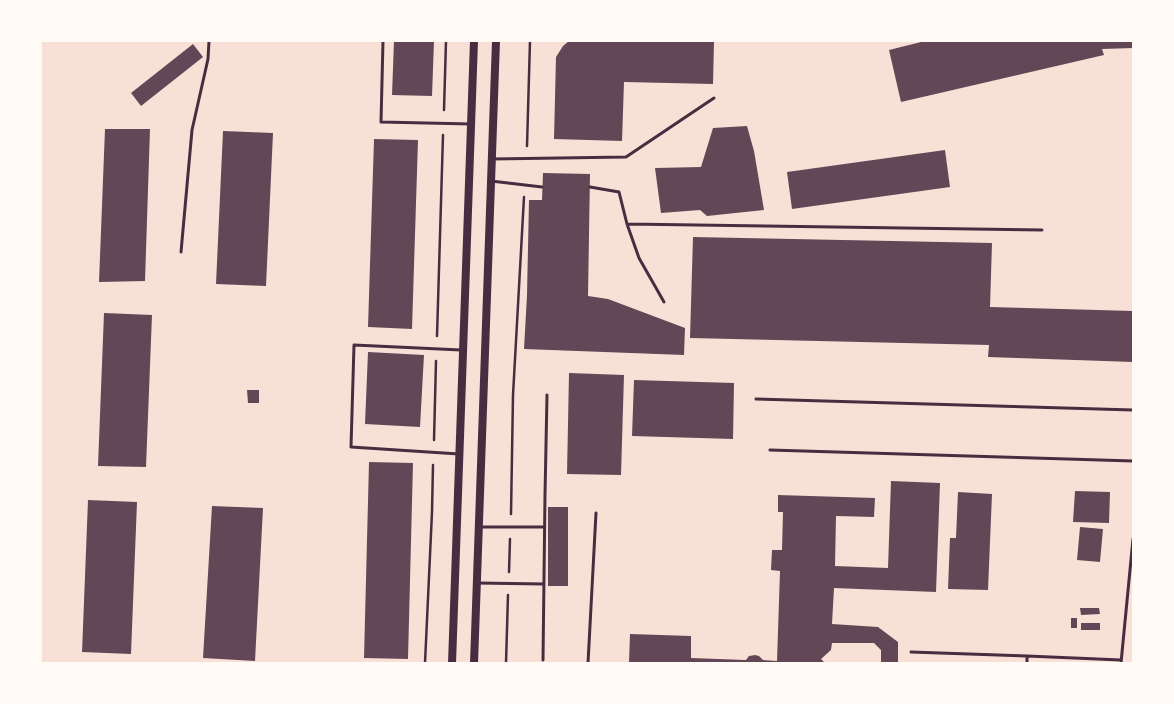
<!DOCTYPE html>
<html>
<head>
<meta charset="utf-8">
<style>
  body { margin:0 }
  #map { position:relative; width:1174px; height:704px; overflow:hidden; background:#f7e1d7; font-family:"DM Sans",sans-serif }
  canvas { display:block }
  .frame { position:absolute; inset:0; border:42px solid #fffaf5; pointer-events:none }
</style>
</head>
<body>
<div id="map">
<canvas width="1174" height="704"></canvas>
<div class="frame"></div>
</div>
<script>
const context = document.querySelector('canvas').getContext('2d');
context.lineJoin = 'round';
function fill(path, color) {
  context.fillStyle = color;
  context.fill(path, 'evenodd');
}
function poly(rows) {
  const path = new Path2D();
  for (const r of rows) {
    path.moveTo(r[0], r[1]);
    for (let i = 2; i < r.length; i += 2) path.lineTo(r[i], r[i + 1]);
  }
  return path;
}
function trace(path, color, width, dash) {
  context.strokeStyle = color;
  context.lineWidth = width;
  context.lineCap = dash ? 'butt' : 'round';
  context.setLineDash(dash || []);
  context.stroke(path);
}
fill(poly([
  [394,41,434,41,432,96,392,95],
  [569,41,714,42,713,84,624,82,622,141,554,139,556,57,563,46],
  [925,41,1133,41,1133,48,1102,49,1104,55,901,102,889,50],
  [193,44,203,57,141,106,131,93],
  [747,126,754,151,764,210,707,216,700,210,661,213,655,168,701,167,713,128],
  [105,129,150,129,145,281,99,282],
  [223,131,273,133,266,286,216,284],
  [374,139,418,140,412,329,368,327],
  [945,150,950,187,792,209,787,172],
  [543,173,590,174,588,296,608,299,685,328,684,355,524,349,527,295,529,200,542,200],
  [693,237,992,243,990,307,1133,311,1133,362,988,357,989,345,690,338],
  [104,313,152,315,146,467,98,466],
  [368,352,424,355,420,427,365,424],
  [569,373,624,375,621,475,567,474],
  [634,380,734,383,733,439,632,436],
  [247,390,259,390,259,403,248,403],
  [369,462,413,463,408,659,364,658],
  [891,481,940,483,936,592,834,588,832,624,878,627,898,642,898,663,881,663,881,650,874,643,832,643,831,650,821,659,825,663,629,663,630,634,691,636,691,658,746,660,749,656,755,655,759,656,763,660,777,661,780,571,771,570,772,550,782,550,783,512,778,512,778,495,875,498,874,517,836,516,835,566,888,568],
  [1075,491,1110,492,1109,523,1073,522],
  [958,492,992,494,988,590,948,589,950,538,956,538],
  [88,500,137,502,131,654,82,652],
  [212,506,263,508,255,661,203,658],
  [548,507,568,507,568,586,548,586],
  [1080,527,1103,529,1100,562,1077,560],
  [1080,608,1099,608,1100,614,1081,615],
  [1071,618,1077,618,1077,628,1071,628],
  [1081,623,1100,623,1100,630,1081,630]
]), '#644757');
trace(poly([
  [444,110,446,41],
  [527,146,530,41],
  [437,336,443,135],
  [434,440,436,361],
  [511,514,513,395,524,197],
  [509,572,510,539],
  [425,663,432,512,433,465],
  [506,663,508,595]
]), '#4a2c40', 2.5);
trace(poly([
  [383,41,381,122,471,124],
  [492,159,626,157,714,98],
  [491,181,542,187],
  [590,187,619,192,627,224,639,258,664,302],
  [627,224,1042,230],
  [181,252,192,130,208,59,209,41],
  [756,399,1133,410],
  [770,450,1133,461],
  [459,454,351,447,354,345,461,350],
  [479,527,544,527],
  [477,583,544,584],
  [911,652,1027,656],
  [543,660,545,495,547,395],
  [588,663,596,513],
  [1027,663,1027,656,1121,660],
  [1121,663,1133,539]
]), '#4a2c40', 3);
trace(poly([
  [452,663,474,41],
  [474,663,496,41]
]), '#4a2c40', 8);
</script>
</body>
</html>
